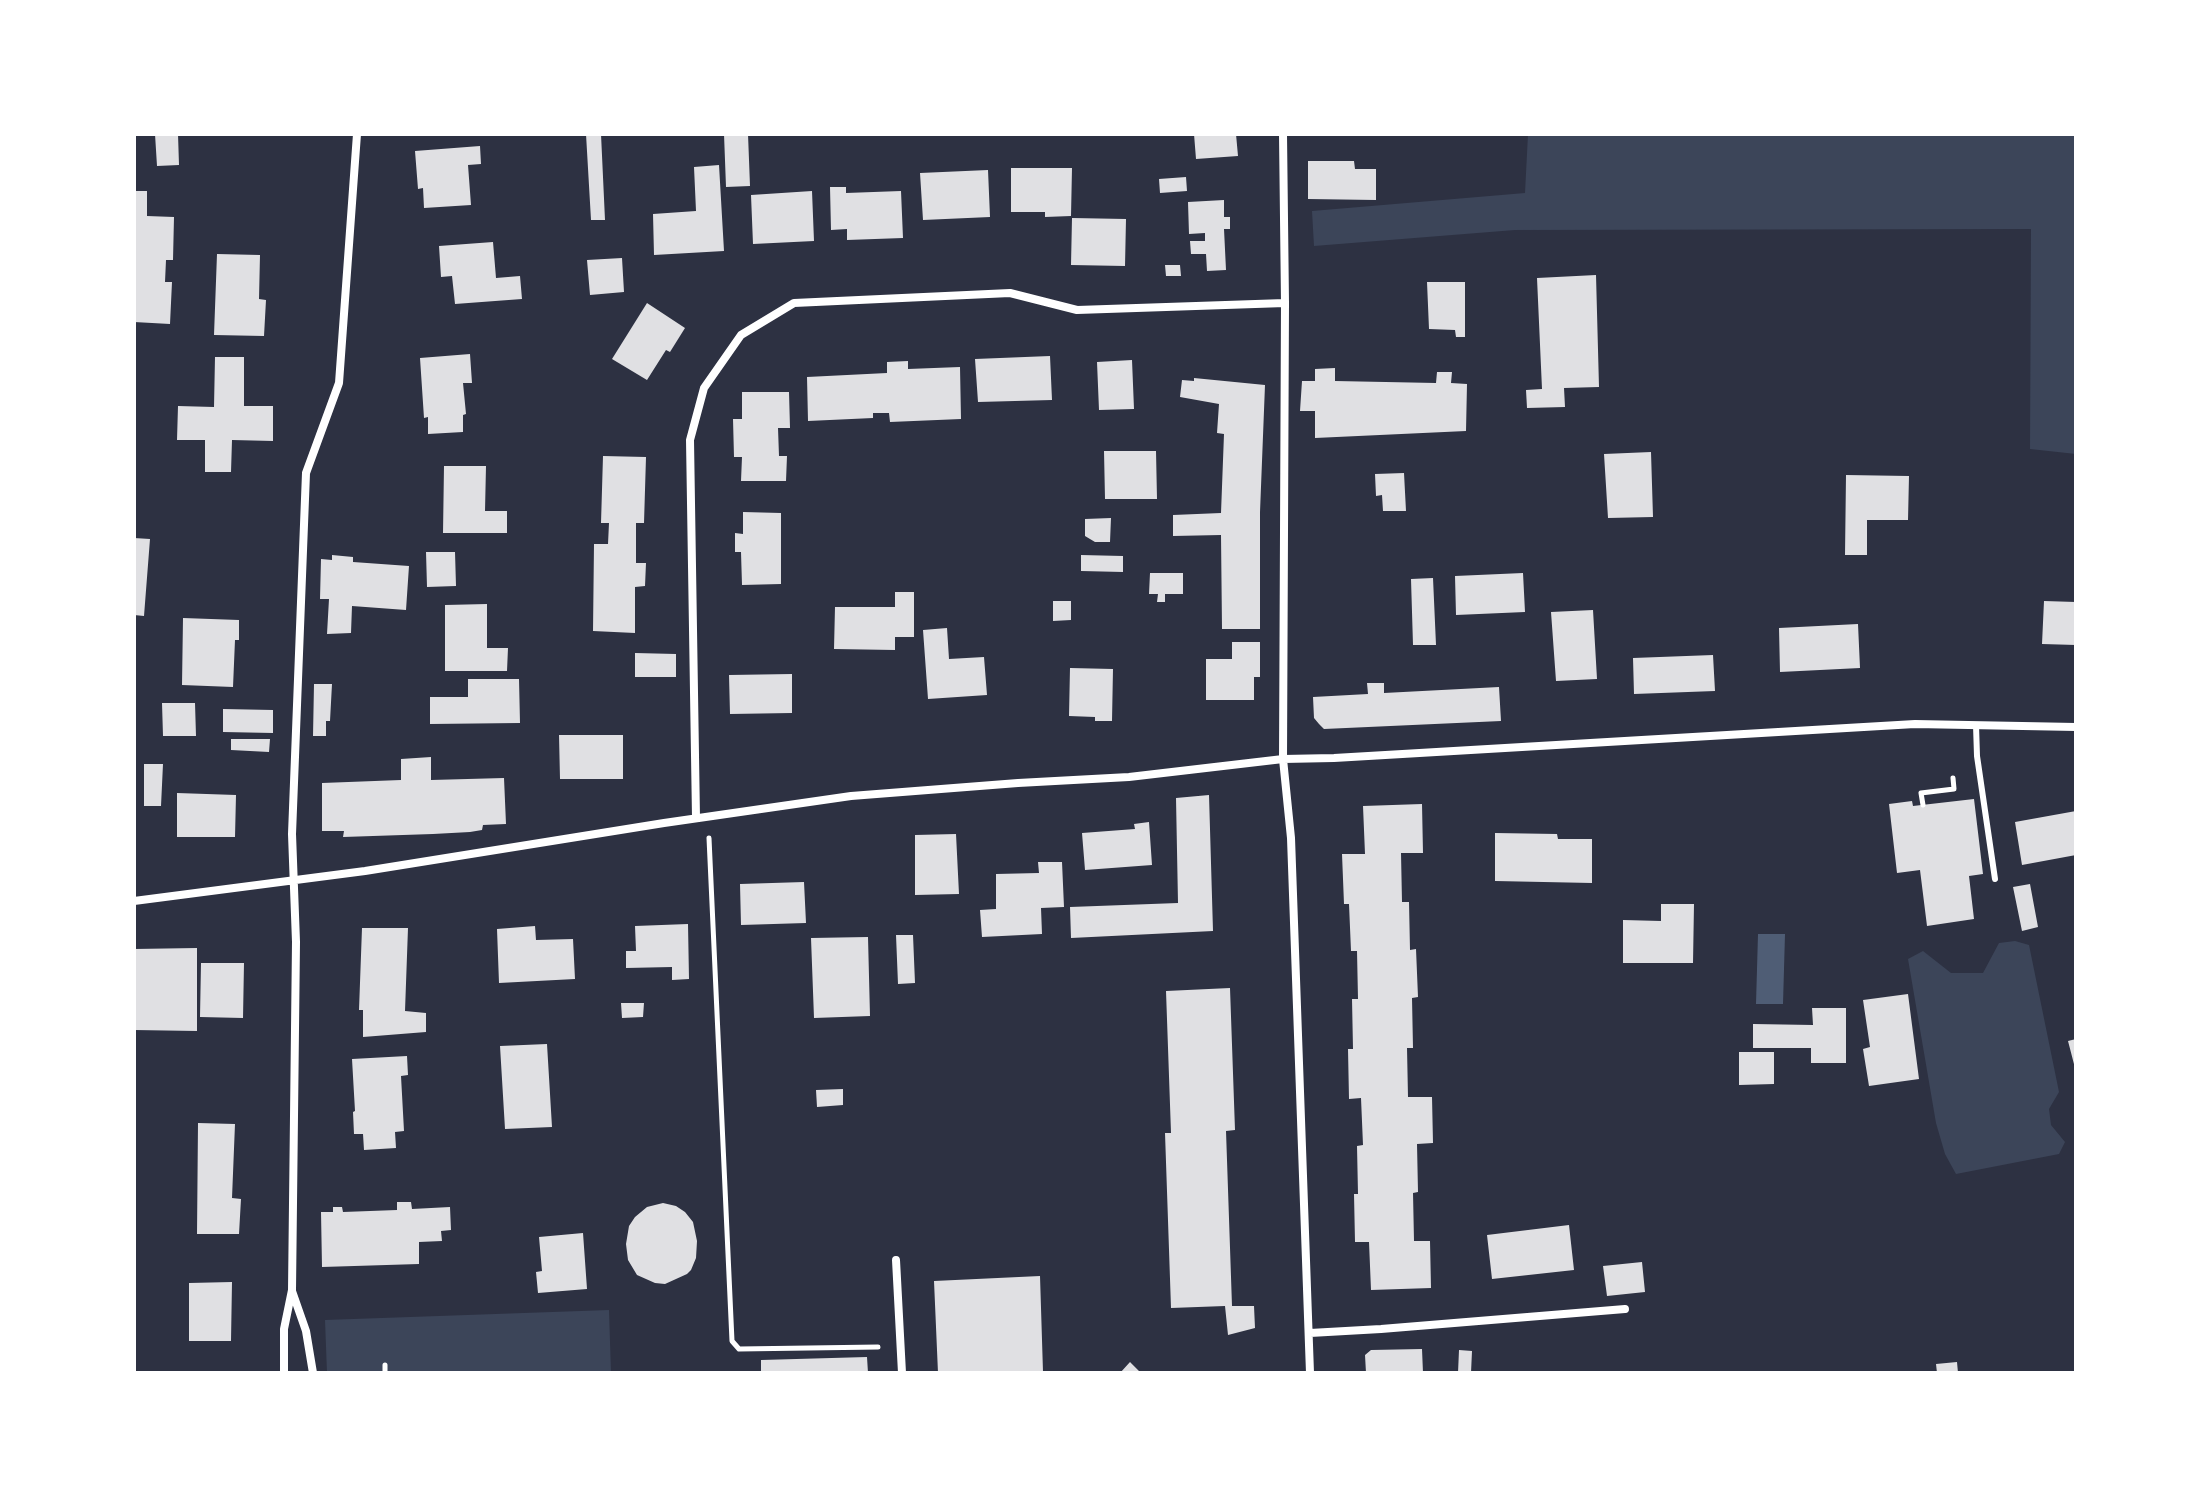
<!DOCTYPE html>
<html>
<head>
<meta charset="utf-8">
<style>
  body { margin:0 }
  #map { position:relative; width:2210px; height:1507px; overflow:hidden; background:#2d3142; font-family:"Space Grotesk",sans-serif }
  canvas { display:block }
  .frame { position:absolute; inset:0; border:136px solid #fff; pointer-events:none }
</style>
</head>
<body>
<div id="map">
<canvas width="2210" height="1507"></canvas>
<div class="frame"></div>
</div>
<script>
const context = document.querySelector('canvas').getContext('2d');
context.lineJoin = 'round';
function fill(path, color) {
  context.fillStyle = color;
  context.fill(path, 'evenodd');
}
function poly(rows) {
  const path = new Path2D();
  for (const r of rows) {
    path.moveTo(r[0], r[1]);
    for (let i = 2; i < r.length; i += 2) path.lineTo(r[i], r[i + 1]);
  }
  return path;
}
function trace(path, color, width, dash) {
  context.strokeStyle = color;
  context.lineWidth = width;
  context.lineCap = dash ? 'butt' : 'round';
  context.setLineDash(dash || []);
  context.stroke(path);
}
fill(poly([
  [1528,134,2076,134,2076,454,2030,449,2031,229,1515,230,1314,246,1312,211,1525,193],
  [2015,941,2029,945,2059,1092,2049,1109,2051,1125,2065,1142,2059,1154,1956,1174,1945,1154,1936,1123,1908,959,1923,951,1951,973,1983,973,1999,943],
  [609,1310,611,1373,327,1373,325,1320]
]), '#3c4559');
fill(poly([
  [1758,934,1785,934,1783,1004,1756,1004]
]), '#4f5d75');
fill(poly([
  [155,134,178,134,179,165,157,166],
  [586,134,601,134,605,220,591,220],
  [724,134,748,134,750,186,726,187],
  [1194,134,1236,134,1238,156,1196,159],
  [480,146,481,164,468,165,471,205,424,208,423,188,418,189,415,151],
  [1308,161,1354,161,1355,169,1376,169,1376,200,1308,199],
  [719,165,724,251,654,255,653,214,696,211,694,167],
  [1011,168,1072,168,1071,216,1045,217,1045,212,1011,212],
  [988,170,990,217,923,220,920,173],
  [1186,177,1187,191,1160,193,1159,179],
  [830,187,846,187,846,193,901,191,903,238,847,240,847,229,831,230],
  [134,191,147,191,147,216,174,217,173,260,166,260,165,282,172,282,170,324,134,322],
  [812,191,814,241,753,244,751,195],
  [1224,200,1224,217,1230,217,1230,229,1224,229,1226,270,1207,271,1206,254,1191,254,1190,241,1205,241,1205,233,1189,234,1188,202],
  [1072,218,1126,219,1125,266,1071,265],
  [493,242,496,278,520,276,522,299,455,304,452,276,441,277,439,246],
  [217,254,260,255,259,299,266,300,264,336,214,335],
  [622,258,624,292,590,295,587,260],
  [1165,265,1180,265,1181,276,1166,276],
  [1596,275,1599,387,1564,388,1565,407,1527,408,1526,390,1542,389,1537,278],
  [1427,282,1465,282,1465,337,1456,337,1455,330,1429,329],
  [647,303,685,328,670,352,666,350,647,380,612,359],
  [470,354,472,383,463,383,466,414,463,415,463,432,428,434,428,417,424,418,420,358],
  [1050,356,1052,400,978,402,975,359],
  [215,357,244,357,244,406,273,406,273,441,232,440,231,472,205,472,205,440,177,440,178,406,214,407],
  [1132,360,1134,409,1099,410,1097,362],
  [908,361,908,369,960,367,961,419,890,422,889,413,873,413,873,418,808,421,807,377,887,373,887,362],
  [1335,368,1335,381,1436,383,1437,372,1452,372,1451,383,1467,384,1466,431,1315,438,1315,411,1300,411,1302,381,1315,381,1315,369],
  [1194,378,1265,385,1260,512,1260,629,1222,629,1221,535,1173,536,1173,515,1221,513,1224,434,1217,433,1219,404,1180,397,1182,380,1194,381],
  [742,392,789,392,790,428,778,428,779,456,787,456,786,481,741,481,742,457,734,457,733,419,742,419],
  [1104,451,1156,451,1157,499,1105,499],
  [1651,452,1653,517,1608,518,1604,454],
  [603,456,646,457,644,523,636,523,636,563,646,563,645,586,635,587,635,633,593,631,594,544,608,544,609,523,601,523],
  [444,466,486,466,485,511,507,511,507,533,443,533],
  [1404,473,1406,511,1383,511,1382,495,1376,496,1375,474],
  [1846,475,1909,476,1908,520,1867,520,1867,555,1845,555],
  [743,512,781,513,781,584,742,585,741,552,735,552,735,533,743,534],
  [1111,518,1110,542,1095,542,1085,536,1085,519],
  [134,538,150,539,144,616,134,615],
  [426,552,455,552,456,586,427,587],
  [332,555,353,557,353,562,409,566,406,610,352,606,351,633,327,634,329,599,320,599,321,559,332,560],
  [1081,555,1123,556,1123,572,1081,571],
  [1150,573,1183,573,1183,594,1165,594,1165,602,1157,602,1158,594,1149,594],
  [1523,573,1525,612,1456,615,1455,576],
  [1433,578,1436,645,1413,645,1411,579],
  [895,592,914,592,914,637,895,637,895,650,834,649,835,607,895,607],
  [1053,601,1071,601,1071,620,1053,621],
  [2044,601,2076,602,2076,645,2042,644],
  [487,604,487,648,508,648,507,671,445,671,445,605],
  [1593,610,1597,679,1556,681,1551,612],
  [183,618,239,620,239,640,235,640,233,687,182,685],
  [1858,624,1860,668,1780,672,1779,628],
  [947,628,949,659,984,657,987,695,928,699,923,630],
  [1232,642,1260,642,1260,677,1254,677,1254,700,1206,700,1206,659,1232,659],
  [635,653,676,654,676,677,635,677],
  [1713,655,1715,691,1634,694,1633,658],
  [1070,668,1113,669,1112,721,1095,721,1095,717,1069,716],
  [792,674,792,713,730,714,729,675],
  [468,679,519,679,520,723,430,724,430,697,468,697],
  [1367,683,1384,683,1384,693,1499,687,1501,721,1324,729,1319,724,1314,718,1313,697,1368,694],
  [314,684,332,684,330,721,326,721,326,736,313,736],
  [162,703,195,703,196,736,163,736],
  [223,709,273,710,273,733,223,732],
  [559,735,623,735,623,779,560,779],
  [231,739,270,739,269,752,231,750],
  [431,757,431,780,504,778,506,824,483,825,482,830,470,832,433,834,343,837,344,831,322,831,322,783,401,780,401,759],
  [144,764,163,764,161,806,144,806],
  [177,793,236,795,235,837,177,837],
  [1209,795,1213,931,1071,938,1070,907,1178,903,1176,798],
  [1974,799,1983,874,1969,876,1974,919,1927,926,1920,870,1897,873,1889,804,1912,801,1913,806],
  [1422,804,1423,853,1401,853,1402,902,1409,902,1410,950,1416,949,1418,997,1412,998,1413,1048,1407,1048,1408,1097,1432,1097,1433,1143,1417,1144,1418,1192,1413,1193,1414,1241,1430,1241,1431,1288,1371,1290,1369,1242,1355,1242,1354,1194,1358,1194,1357,1146,1363,1145,1361,1098,1349,1099,1348,1049,1353,1049,1352,999,1358,999,1357,951,1351,951,1349,904,1344,904,1342,854,1365,854,1363,806],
  [2076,811,2076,855,2022,865,2015,822],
  [1149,822,1152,865,1085,870,1082,833,1135,829,1134,824],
  [1495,833,1557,834,1558,839,1592,839,1592,883,1495,881],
  [956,834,959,894,915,895,915,835],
  [1038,862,1062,862,1064,907,1041,908,1042,934,982,937,980,910,996,909,996,874,1039,873],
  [804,882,806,923,741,925,740,884],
  [2030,884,2038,927,2022,931,2013,887],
  [1661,904,1694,904,1693,963,1623,963,1623,920,1661,921],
  [688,924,689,979,672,980,672,967,626,968,626,951,636,951,635,926],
  [535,926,536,940,573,939,575,979,499,983,497,929],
  [362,928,408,928,405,1011,426,1013,426,1032,363,1037,363,1010,359,1010],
  [896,935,913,935,915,983,898,984],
  [868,937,870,1016,814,1018,811,938],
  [197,948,197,1031,134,1030,134,949],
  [201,963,244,963,243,1018,200,1017],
  [1230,988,1235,1130,1226,1131,1232,1306,1254,1306,1255,1328,1228,1335,1225,1306,1171,1308,1165,1133,1171,1133,1166,991],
  [1908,994,1919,1079,1869,1086,1863,1049,1870,1047,1863,1000],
  [621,1003,644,1003,643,1017,622,1018],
  [1812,1008,1846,1008,1846,1063,1811,1063,1811,1048,1753,1048,1753,1024,1813,1025],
  [2076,1039,2076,1068,2075,1068,2068,1041],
  [547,1044,552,1127,505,1129,500,1046],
  [1739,1052,1774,1052,1774,1084,1739,1085],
  [407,1056,408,1075,401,1076,404,1131,395,1132,396,1148,364,1150,363,1134,354,1134,353,1112,355,1111,352,1059],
  [843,1089,843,1105,817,1107,816,1090],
  [198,1123,235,1124,232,1198,241,1199,239,1234,197,1234],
  [397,1202,411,1202,412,1209,450,1207,451,1230,441,1231,442,1241,419,1242,419,1264,322,1267,321,1212,333,1212,333,1207,342,1207,343,1212,397,1210],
  [663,1203,676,1206,685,1212,693,1222,697,1241,696,1258,691,1270,687,1274,665,1284,655,1283,637,1275,628,1260,626,1244,629,1226,635,1217,647,1207],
  [1569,1225,1574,1270,1492,1279,1487,1235],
  [583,1233,587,1289,538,1293,536,1272,542,1271,539,1237],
  [1642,1262,1645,1292,1607,1296,1603,1266],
  [1040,1276,1043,1372,938,1373,934,1281],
  [232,1282,231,1341,189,1341,189,1283],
  [1422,1349,1423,1373,1366,1373,1365,1355,1371,1350],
  [1459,1350,1472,1351,1471,1373,1458,1373],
  [867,1357,868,1373,761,1373,761,1360],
  [1130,1362,1141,1373,1120,1373],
  [1957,1362,1958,1373,1937,1373,1936,1364]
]), '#e0e0e3');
trace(poly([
  [1923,805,1921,793,1954,789,1953,778],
  [709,838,732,1341,739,1349,878,1347],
  [385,1365,385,1373]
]), '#fff', 5);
trace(poly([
  [1976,725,1977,756,1995,879]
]), '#fff', 6);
trace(poly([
  [1283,134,1285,303,1283,759,1291,838,1310,1373],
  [696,818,690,440,704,388,741,335,794,303,1010,293,1077,310,1285,303],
  [134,901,365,871,664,823,851,796,1018,783,1129,777,1283,759,1334,758,1915,724,2076,727],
  [896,1260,902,1373],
  [292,1291,306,1331,313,1373],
  [1310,1333,1381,1329,1625,1309],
  [284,1373,284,1329,292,1290,296,942,292,834,306,473,339,383,357,134]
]), '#fff', 8);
</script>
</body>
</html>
